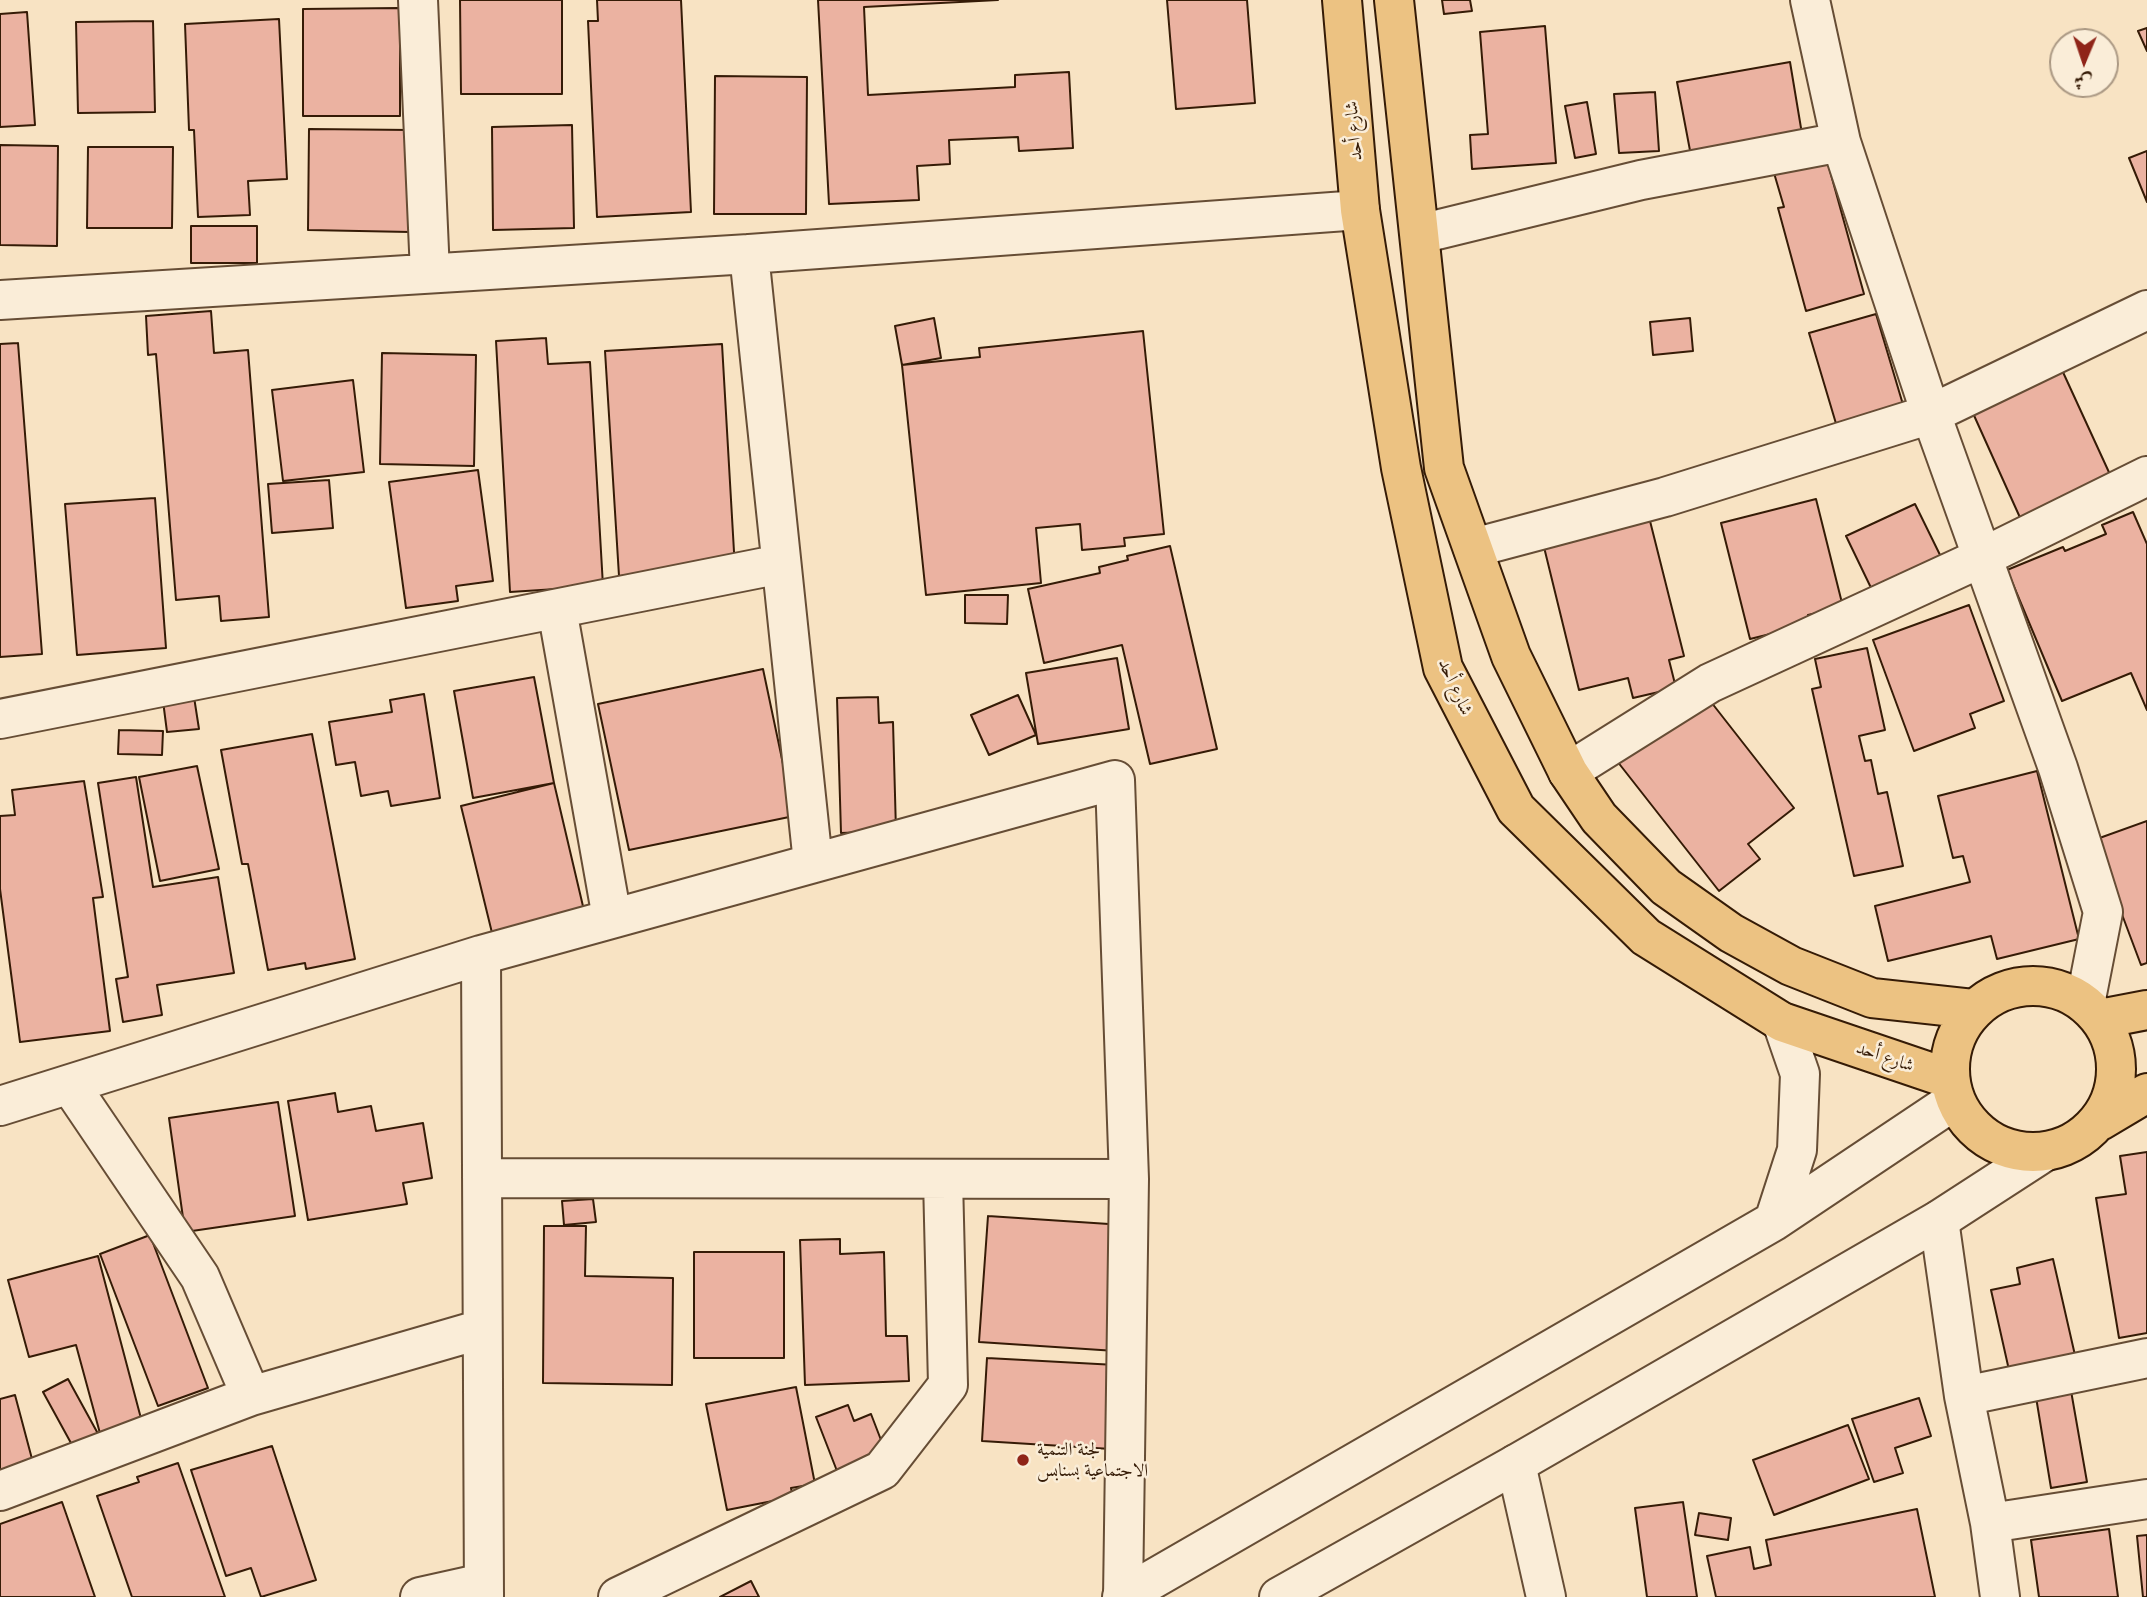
<!DOCTYPE html>
<html>
<head>
<meta charset="utf-8">
<style>
  body { margin:0 }
  #map { position:relative; width:2147px; height:1597px; overflow:hidden; background:#f8e3c3; font-family:"Libre Caslon Text",Amiri,serif }
  canvas { display:block }
  .north { position:absolute; left:2049px; top:28px; width:70px; height:70px; box-sizing:border-box; background:#faedd8; border:2px solid #ab9984; border-radius:50%; rotate:182deg; font-size:19px; font-weight:700; line-height:28px; text-align:center; color:#351b06 }
  .north::after { content:''; display:block; margin:auto; width:24px; height:32px; background:#8f2418; clip-path:polygon(50% 0,100% 100%,50% 72%,0 100%) }
</style>
</head>
<body>
<div id="map">
<canvas width="2147" height="1597"></canvas>
<div class="north">ش</div>
</div>
<script>
const context = document.querySelector('canvas').getContext('2d');
context.lineJoin = 'round';
function fill(path, color) {
  context.fillStyle = color;
  context.fill(path, 'evenodd');
}
function poly(rows) {
  const path = new Path2D();
  for (const r of rows) {
    if (r.length === 3) {
      path.moveTo(r[0] + r[2], r[1]);
      path.arc(r[0], r[1], r[2], 0, 2 * Math.PI);
      continue;
    }
    path.moveTo(r[0], r[1]);
    for (let i = 2; i < r.length; i += 2) path.lineTo(r[i], r[i + 1]);
  }
  return path;
}
function trace(path, color, width, dash) {
  context.strokeStyle = color;
  context.lineWidth = width;
  context.lineCap = dash ? 'butt' : 'round';
  context.setLineDash(dash || []);
  context.stroke(path);
}
function write(font, color, halo, rows, align = 'center') {
  context.font = font + ' "Libre Caslon Text",Amiri,serif';
  context.lineWidth = 5;
  context.setLineDash([]);
  context.textBaseline = 'middle';
  context.strokeStyle = halo;
  context.fillStyle = color;
  for (const [text, x, y, turn = 0] of rows) {
    context.save();
    context.translate(x, y);
    context.rotate((+turn || 0) * Math.PI / 180);
    context.textAlign = isNaN(turn) ? turn : align;
    if (halo) context.strokeText(text, 0, 0);
    context.fillText(text, 0, 0);
    context.restore();
  }
}
const building = poly([
  [460,0,562,0,562,94,461,94,460,0],
  [597,0,681,0,691,212,597,217,588,21,598,21,597,0],
  [818,0,998,0,864,7,868,95,1015,87,1015,75,1069,72,1073,148,1019,151,1018,137,949,140,950,164,917,166,919,200,829,204,818,0],
  [1167,0,1247,0,1255,103,1176,109,1167,0],
  [1442,0,1470,0,1472,11,1444,14,1442,0],
  [400,8,400,116,303,116,303,9,400,8],
  [27,12,35,125,0,127,0,14,27,12],
  [279,19,287,179,248,181,250,215,198,217,194,130,189,130,185,24,279,19],
  [153,21,155,112,78,113,76,22,153,21],
  [1545,26,1556,163,1472,169,1470,135,1488,134,1480,32,1545,26],
  [2147,28,2147,51,2138,31,2147,28],
  [1790,62,1803,140,1692,161,1677,82,1790,62],
  [715,76,807,77,806,214,714,214,715,76],
  [1655,92,1659,151,1619,153,1614,94,1655,92],
  [1587,102,1596,154,1575,158,1565,106,1587,102],
  [572,125,574,228,493,230,492,127,572,125],
  [309,129,411,130,410,232,308,230,309,129],
  [0,145,58,146,57,246,0,245,0,145],
  [88,147,173,147,172,228,87,228,88,147],
  [2147,151,2147,202,2129,158,2147,151],
  [1827,160,1864,294,1806,311,1778,208,1784,207,1774,173,1827,160],
  [191,226,257,226,257,263,191,263,191,226],
  [211,311,214,353,248,350,269,617,221,621,219,596,176,600,156,354,148,355,146,316,211,311],
  [1876,314,1907,418,1840,437,1809,333,1876,314],
  [934,318,941,358,902,365,895,326,934,318],
  [1690,318,1693,351,1653,355,1650,322,1690,318],
  [1143,331,1164,534,1124,538,1125,546,1082,550,1080,524,1036,528,1041,583,926,595,902,365,980,357,979,348,1143,331],
  [546,338,548,364,590,362,603,586,510,592,496,341,546,338],
  [18,343,42,654,0,657,0,344,18,343],
  [722,344,735,569,619,576,605,351,722,344],
  [382,353,476,355,474,466,380,464,382,353],
  [2062,370,2113,481,2022,522,1972,411,2062,370],
  [353,380,364,472,283,481,272,390,353,380],
  [478,470,493,581,456,586,458,601,406,608,389,482,478,470],
  [329,480,333,528,272,533,268,484,329,480],
  [155,498,166,648,77,655,65,504,155,498],
  [1816,499,1843,607,1808,615,1811,624,1750,639,1721,523,1816,499],
  [1915,504,1943,561,1874,594,1846,536,1915,504],
  [2133,512,2147,544,2147,710,2131,673,2062,701,2007,570,2063,547,2065,551,2106,534,2102,525,2133,512],
  [1649,517,1684,656,1669,660,1676,688,1633,698,1628,678,1579,690,1543,543,1649,517],
  [1170,546,1217,749,1150,764,1122,645,1044,663,1028,589,1100,573,1099,567,1128,560,1127,556,1170,546],
  [965,595,1008,595,1007,624,965,623,965,595],
  [1969,605,2004,701,1970,714,1975,728,1914,751,1873,640,1969,605],
  [1867,648,1885,730,1859,736,1865,761,1871,760,1878,794,1887,792,1903,866,1854,876,1812,689,1821,687,1815,659,1867,648],
  [1117,658,1129,729,1038,744,1026,673,1117,658],
  [763,669,794,816,629,850,598,704,763,669],
  [534,677,554,783,473,798,454,691,534,677],
  [1704,693,1794,808,1748,844,1760,859,1719,891,1617,761,1704,693],
  [424,694,440,798,391,806,388,791,361,796,355,762,336,765,329,722,392,712,390,700,424,694],
  [1018,695,1036,735,989,755,971,715,1018,695],
  [194,697,199,729,167,732,163,701,194,697],
  [878,697,879,723,893,722,896,831,841,833,837,698,878,697],
  [119,730,163,731,162,755,118,754,119,730],
  [312,734,355,959,306,969,305,963,268,970,248,864,242,864,221,750,312,734],
  [197,766,219,869,160,881,139,777,197,766],
  [2037,771,2079,939,1997,959,1991,936,1888,961,1875,906,1970,882,1963,856,1953,858,1938,796,2037,771],
  [136,777,153,887,218,877,234,973,157,985,162,1015,123,1022,116,979,128,977,98,783,136,777],
  [84,781,103,897,93,898,110,1031,20,1042,0,889,0,816,15,815,12,790,84,781],
  [554,783,586,919,494,941,461,806,554,783],
  [2147,821,2147,963,2141,965,2094,840,2147,821],
  [335,1093,338,1112,371,1106,376,1131,423,1123,432,1178,403,1183,407,1204,308,1220,288,1101,335,1093],
  [278,1102,295,1216,185,1232,169,1118,278,1102],
  [2147,1152,2147,1333,2119,1338,2096,1198,2126,1194,2120,1156,2147,1152],
  [593,1199,596,1222,564,1225,562,1201,593,1199],
  [988,1216,1124,1225,1116,1351,979,1342,988,1216],
  [544,1226,586,1226,585,1276,673,1278,672,1385,543,1383,544,1226],
  [150,1235,208,1388,158,1406,100,1254,150,1235],
  [840,1239,840,1254,884,1252,886,1336,907,1336,909,1381,805,1385,800,1240,840,1239],
  [694,1252,784,1252,784,1358,694,1358,694,1252],
  [98,1256,143,1426,101,1437,76,1345,29,1357,8,1280,98,1256],
  [2053,1259,2077,1364,2011,1379,1991,1290,2020,1284,2017,1268,2053,1259],
  [987,1358,1116,1365,1111,1449,982,1441,987,1358],
  [68,1379,102,1441,77,1454,43,1392,68,1379],
  [2070,1385,2087,1482,2051,1488,2035,1391,2070,1385],
  [796,1387,815,1484,791,1488,793,1497,727,1510,706,1404,796,1387],
  [15,1395,36,1474,0,1484,0,1399,15,1395],
  [1919,1398,1931,1436,1895,1448,1903,1473,1874,1482,1852,1419,1919,1398],
  [848,1405,854,1421,871,1414,886,1453,837,1471,816,1417,848,1405],
  [1848,1425,1869,1479,1774,1515,1753,1460,1848,1425],
  [272,1446,316,1580,261,1597,251,1568,226,1576,191,1470,272,1446],
  [178,1463,225,1597,132,1597,97,1496,139,1482,137,1477,178,1463],
  [62,1502,95,1597,0,1597,0,1524,62,1502],
  [1683,1502,1697,1597,1647,1597,1635,1508,1683,1502],
  [1917,1509,1935,1597,1716,1597,1707,1556,1750,1547,1754,1569,1771,1565,1766,1540,1917,1509],
  [1699,1513,1731,1518,1728,1540,1695,1535,1699,1513],
  [2109,1529,2118,1597,2039,1597,2031,1540,2109,1529],
  [2147,1535,2147,1597,2143,1597,2137,1536,2147,1535],
  [751,1581,759,1597,720,1597,751,1581]
]);
fill(building, '#ebb2a1');
trace(building, '#351b06', 2);
const minor = poly([
  [418,0,430,273],
  [1810,0,1841,142,1931,414,2058,768,2103,912,2085,1004],
  [1420,234,1641,180,1841,142],
  [749,254,813,863],
  [0,300,749,254,1360,210],
  [1473,548,1665,497,1931,414,2147,310],
  [557,609,612,918],
  [0,719,781,564],
  [1568,772,1710,683,1981,558,2147,476],
  [481,955,484,1597],
  [70,1085,200,1277,251,1396],
  [0,1106,481,955,1115,780,1129,1179,1123,1597],
  [482,1178,1129,1179],
  [1939,1220,1964,1396,1990,1523,2000,1597],
  [1964,1396,2147,1358],
  [1516,1464,1546,1597],
  [0,1491,251,1396,482,1329],
  [1990,1523,2147,1499],
  [420,1597,483,1583],
  [618,1597,882,1470,948,1385,943,1179]
]);
const tertiary = poly([
  [1774,1221,1797,1150,1800,1074,1782,1022],
  [1122,1597,1774,1221,1955,1100],
  [1279,1597,1516,1464,1939,1220,2044,1152]
]);
const primary = poly([
  [1342,0,1360,210,1401,468,1443,668,1516,809,1646,937,1782,1022,1950,1079],
  [1394,0,1444,468,1511,656,1568,772,1599,818,1666,887,1731,933,1791,966,1872,998,1973,1009],
  [2033,1069,83],
  [2100,1019,2147,1010],
  [2100,1121,2147,1093]
]);
trace(minor, '#664d35', 42);
trace(tertiary, '#664d35', 42);
trace(primary, '#351b06', 42);
trace(minor, '#faedd8', 38);
trace(tertiary, '#faedd8', 38);
trace(primary, '#ecc282', 38);
for (const [x, y, r, color] of [
  [1023,1460,7,"#8f2418"]
]) {
  const dot = new Path2D();
  dot.arc(x, y, r, 0, 2 * Math.PI);
  context.fillStyle = color;
  context.fill(dot);
  trace(dot, '#faedd8', 2.5);
}
write('18px', '#351b06', '#faedd8', [
  ["شارع أحد",1354,131,-95],
  ["شارع أحد",1455,687,66],
  ["شارع أحد",1885,1057,19]
]);
write('18px', '#351b06', '#faedd8', [
  ["لجنة التنمية",1037,1450],
  ["الاجتماعية بسنابس",1037,1471]
], 'left');
</script>
</body>
</html>
